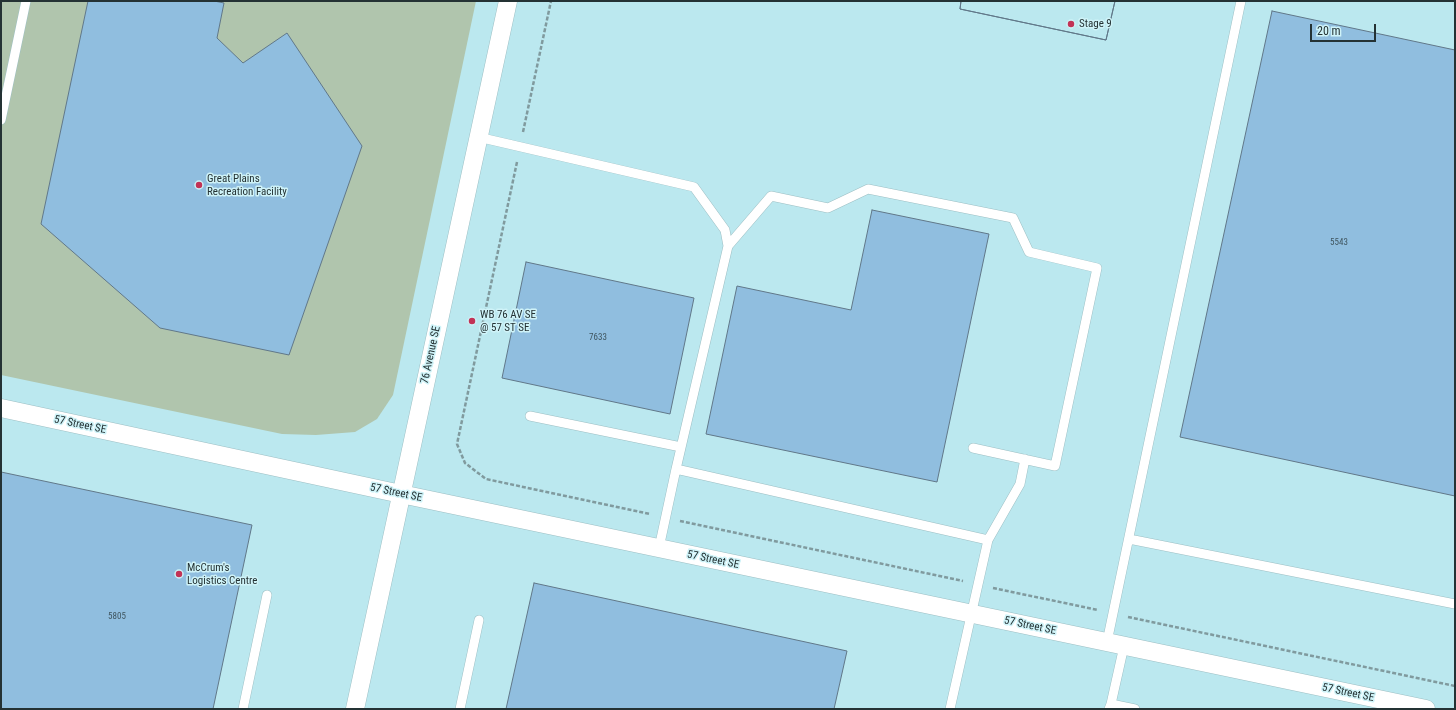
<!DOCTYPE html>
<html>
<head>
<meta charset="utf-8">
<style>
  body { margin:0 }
  #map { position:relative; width:1456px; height:710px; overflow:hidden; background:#cff3f8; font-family:"Roboto Condensed",sans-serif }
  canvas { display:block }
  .frame { position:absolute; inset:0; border:2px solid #243234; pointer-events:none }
  .scale { position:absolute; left:1310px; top:24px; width:66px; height:18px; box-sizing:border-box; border:2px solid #243234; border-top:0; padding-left:5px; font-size:12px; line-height:14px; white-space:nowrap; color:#243234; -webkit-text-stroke:3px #cff3f8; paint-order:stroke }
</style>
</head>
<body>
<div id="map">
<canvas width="1456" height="710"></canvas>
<div class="frame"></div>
<div class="scale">20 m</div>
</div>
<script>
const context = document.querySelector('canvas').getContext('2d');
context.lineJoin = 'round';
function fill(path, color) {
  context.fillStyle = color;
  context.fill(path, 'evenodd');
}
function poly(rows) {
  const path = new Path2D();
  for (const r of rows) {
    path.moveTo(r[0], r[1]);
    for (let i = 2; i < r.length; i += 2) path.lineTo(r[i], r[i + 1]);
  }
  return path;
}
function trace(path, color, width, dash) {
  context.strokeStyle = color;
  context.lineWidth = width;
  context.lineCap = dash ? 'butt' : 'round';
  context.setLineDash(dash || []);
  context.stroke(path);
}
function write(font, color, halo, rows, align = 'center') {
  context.font = font + ' "Roboto Condensed",sans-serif';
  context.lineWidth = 3;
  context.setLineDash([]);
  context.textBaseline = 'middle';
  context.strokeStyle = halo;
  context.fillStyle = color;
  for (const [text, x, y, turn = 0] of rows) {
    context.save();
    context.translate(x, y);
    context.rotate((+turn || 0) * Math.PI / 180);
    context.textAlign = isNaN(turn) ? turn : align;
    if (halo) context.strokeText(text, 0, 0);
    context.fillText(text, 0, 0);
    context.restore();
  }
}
fill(poly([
  [1,1,1455,1,1455,709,1,709]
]), '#bbe8ef');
fill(poly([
  [1,1,476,1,393,395,377,419,355,432,316,435,282,434,1,375]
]), '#b0c5ad');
const building = poly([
  [88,1,214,1,224,3,217,38,243,63,287,33,362,146,289,355,160,328,41,224,88,1],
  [961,1,1115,1,1106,40,960,9,961,1],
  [961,1,1115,1,1106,40,960,9,961,1],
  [1272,11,1455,50,1455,496,1180,437,1272,11],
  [872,210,989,234,937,482,706,434,737,286,851,310,872,210],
  [526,262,694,298,670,414,502,378,526,262],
  [1,472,252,525,213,709,1,709,1,472],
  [534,583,847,651,834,709,506,709,534,583]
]);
fill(building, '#90bedf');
trace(building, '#617889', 1);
const service = poly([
  [1,120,26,1],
  [478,137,694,187,725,230,728,246,676,469],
  [728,246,771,196,828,208,868,189,1013,218,1029,252,1097,268,1055,466,973,448],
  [530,416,681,447],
  [1129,539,1455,604],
  [988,540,1020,484,1025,459],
  [659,548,676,469,988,540,950,709],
  [1107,642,1241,1],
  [1111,704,1124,646],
  [243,709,267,595],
  [460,709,479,620],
  [1109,709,1111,704,1135,709]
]);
const minor = poly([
  [1,408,401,494,1426,709],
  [355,709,508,1]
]);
trace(service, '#9dbfc4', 10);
trace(minor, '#9dbfc4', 19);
trace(poly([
  [523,132,551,1],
  [517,162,457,444,465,463,486,479,650,514],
  [680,521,963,581],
  [993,588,1098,610],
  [1128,617,1455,686]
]), '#809a9e', 2.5, [4, 2]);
trace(service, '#fff', 9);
trace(minor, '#fff', 18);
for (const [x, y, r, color] of [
  [1071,24,4,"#c23256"],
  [199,185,4,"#c23256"],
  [472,321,4,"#c23256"],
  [179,574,4,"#c23256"]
]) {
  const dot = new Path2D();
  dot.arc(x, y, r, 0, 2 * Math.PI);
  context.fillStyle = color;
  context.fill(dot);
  trace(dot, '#cff3f8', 1.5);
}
write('9px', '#3f555f', null, [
  ["5543",1339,243],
  ["7633",598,338],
  ["5805",117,617]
]);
write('11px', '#243234', '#cff3f8', [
  ["Stage 9",1079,24],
  ["Great Plains",207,179],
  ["Recreation Facility",207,192],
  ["WB 76 AV SE",480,315],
  ["@ 57 ST SE",480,328],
  ["McCrum's",187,568],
  ["Logistics Centre",187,581]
], 'left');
write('11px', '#243234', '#cff3f8', [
  ["76 Avenue SE",431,355,-78],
  ["57 Street SE",80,425,12],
  ["57 Street SE",396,493,12],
  ["57 Street SE",713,560,12],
  ["57 Street SE",1030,626,12],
  ["57 Street SE",1348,693,12]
]);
</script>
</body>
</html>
